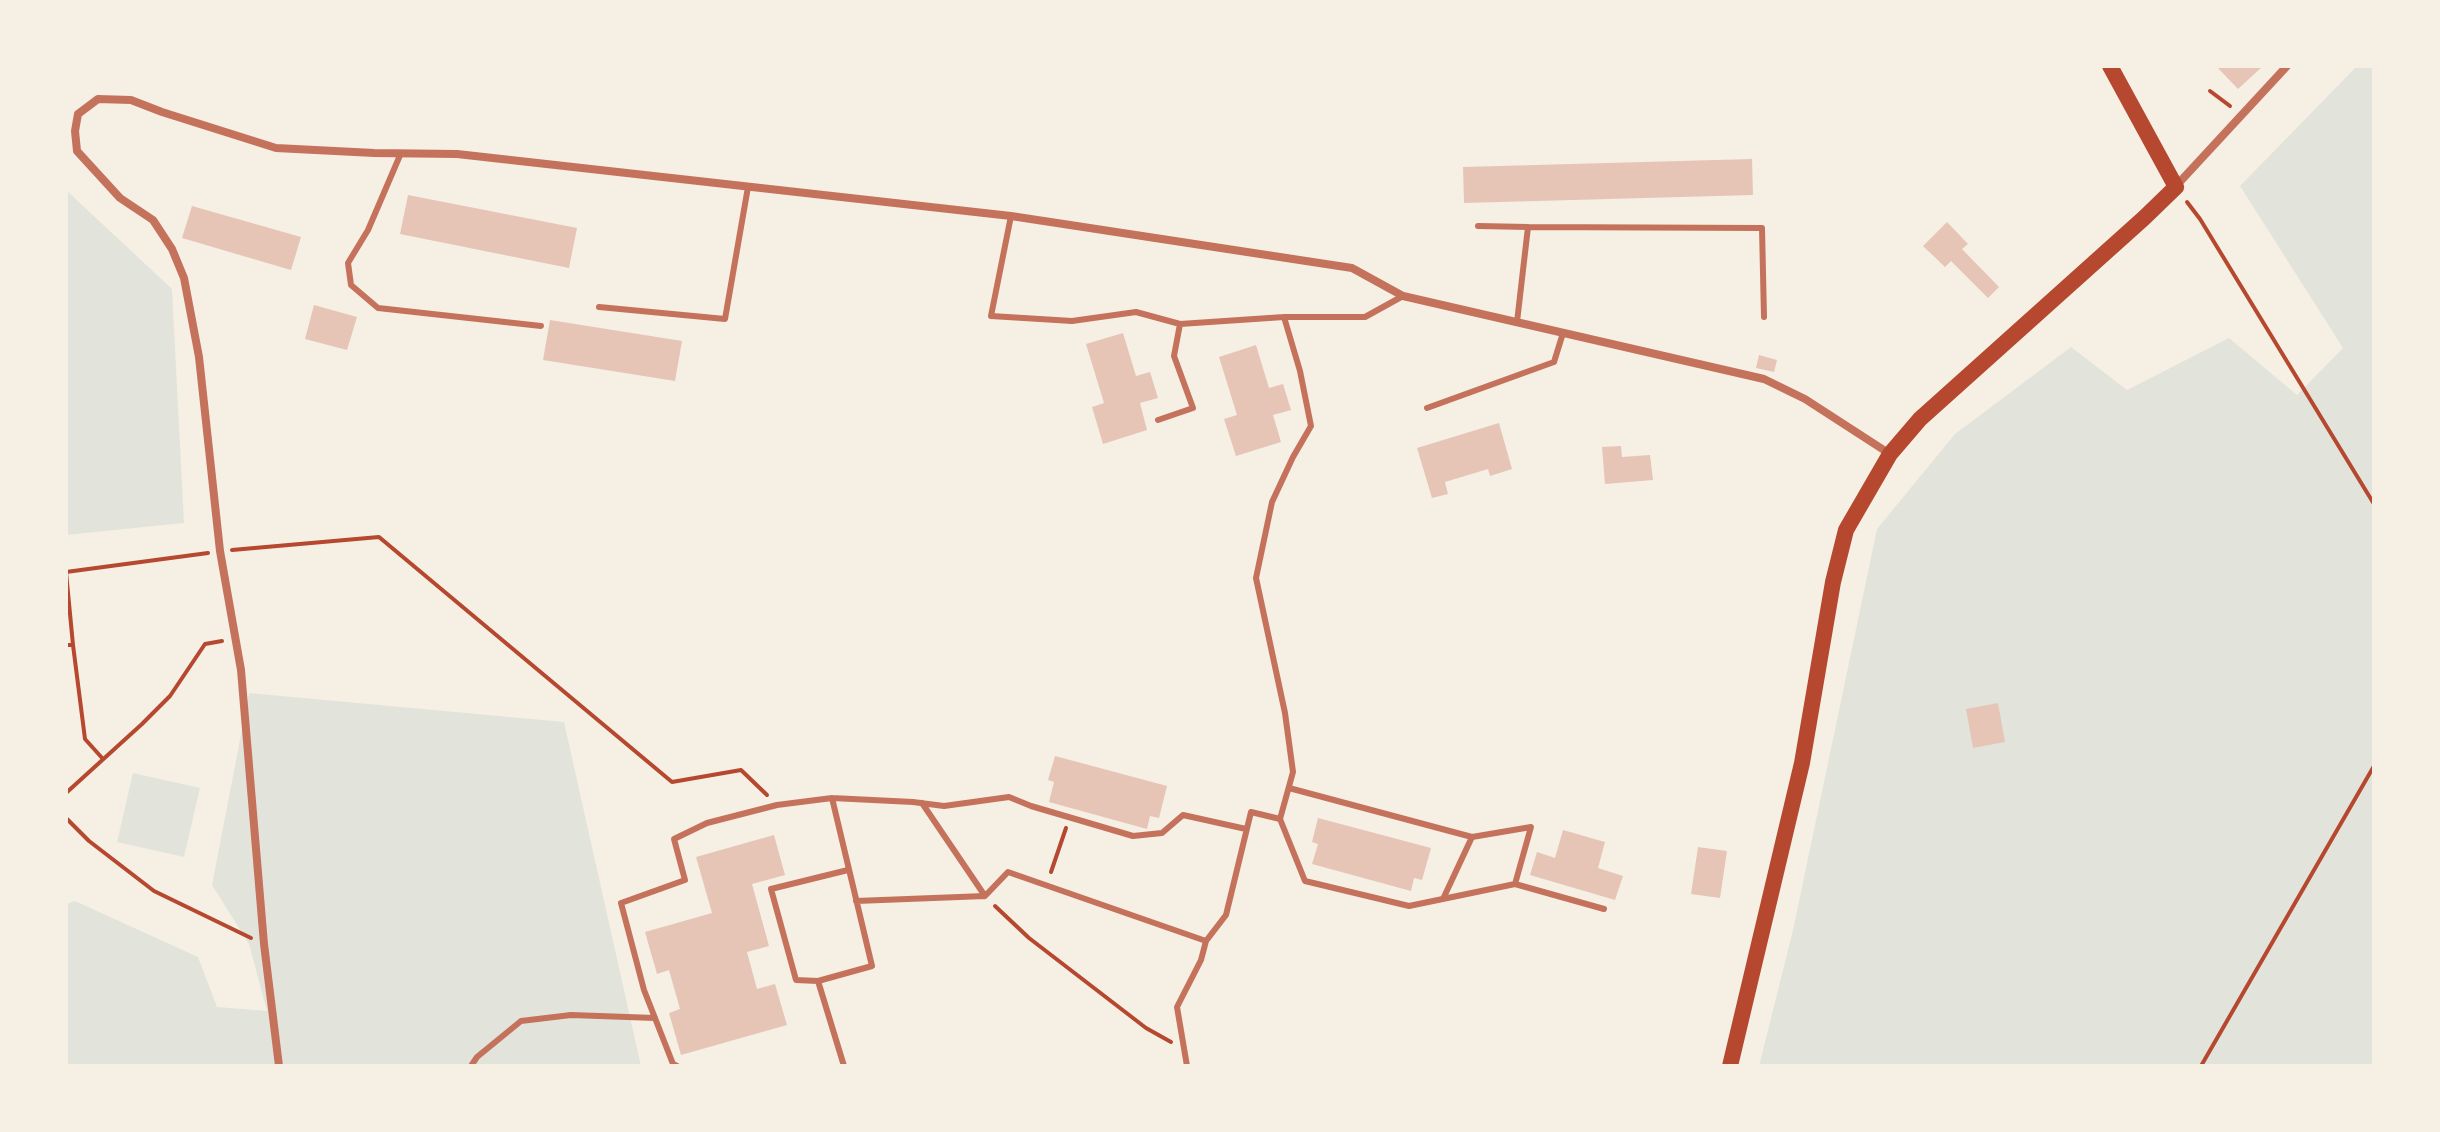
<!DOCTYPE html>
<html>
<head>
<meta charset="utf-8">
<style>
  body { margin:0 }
  #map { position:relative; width:2440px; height:1132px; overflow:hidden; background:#f6efe4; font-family:"Open Sans",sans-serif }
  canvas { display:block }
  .frame { position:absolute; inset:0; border:68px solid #f6efe4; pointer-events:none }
</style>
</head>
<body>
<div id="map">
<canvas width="2440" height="1132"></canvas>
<div class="frame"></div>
</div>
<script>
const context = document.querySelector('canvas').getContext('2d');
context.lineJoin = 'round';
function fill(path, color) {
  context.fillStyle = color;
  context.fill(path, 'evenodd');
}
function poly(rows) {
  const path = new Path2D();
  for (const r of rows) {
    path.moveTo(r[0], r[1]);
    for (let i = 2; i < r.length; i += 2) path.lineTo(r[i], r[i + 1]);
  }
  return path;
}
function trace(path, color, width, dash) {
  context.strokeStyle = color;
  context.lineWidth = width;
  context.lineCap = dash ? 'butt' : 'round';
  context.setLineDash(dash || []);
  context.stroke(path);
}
fill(poly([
  [2357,66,2374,66,2374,1066,1759,1066,1793,930,1877,529,1955,434,2071,347,2127,390,2229,338,2297,395,2343,348,2240,186],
  [66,190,172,289,184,523,66,535],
  [249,693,564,722,641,1066,66,1066,66,904,75,901,198,957,217,1007,267,1011,249,944,212,885],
  [133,773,200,788,184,857,117,842]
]), '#e2e4dc');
fill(poly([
  [2216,66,2263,66,2238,89],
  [1752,159,1753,195,1464,203,1463,167],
  [408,195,577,228,569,268,400,234],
  [192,206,301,237,291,270,182,238],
  [1947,222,1968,244,1962,249,1999,287,1988,298,1951,261,1945,267,1923,246],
  [314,305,357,317,347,350,305,339],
  [550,320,682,341,675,381,543,360],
  [1123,333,1136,376,1150,372,1158,398,1140,403,1147,430,1103,444,1092,407,1104,403,1086,344],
  [1256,345,1269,388,1283,384,1291,410,1273,415,1281,442,1236,456,1224,419,1237,415,1219,357],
  [1759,355,1777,360,1774,372,1756,368],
  [1499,423,1512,469,1490,476,1488,469,1445,482,1448,494,1432,498,1417,448],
  [1621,446,1622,457,1650,455,1653,480,1605,484,1602,447],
  [1998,703,2005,742,1973,748,1966,709],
  [1055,756,1167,786,1159,818,1150,816,1147,829,1049,802,1054,782,1048,780],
  [1318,818,1431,848,1422,880,1414,878,1411,891,1312,864,1318,844,1312,842],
  [1563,830,1605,842,1598,868,1623,876,1615,900,1530,875,1537,852,1555,858],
  [774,835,785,875,752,884,769,946,747,952,757,989,775,984,787,1025,681,1055,669,1013,680,1009,669,970,657,974,645,932,712,913,696,857],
  [1698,847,1727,851,1720,898,1691,894]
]), '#e6c5b7');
trace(poly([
  [2210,91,2230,106],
  [2187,202,2200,219,2374,504],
  [232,550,379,537,672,782,741,770,767,795],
  [66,645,73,645,85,739,103,759],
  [73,645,66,572,208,553],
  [66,793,142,724,170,696,205,644,222,641],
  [66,818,89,841,154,891,251,938],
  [1051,872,1066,828],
  [995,906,1029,938,1146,1028,1171,1042],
  [2201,1066,2374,766]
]), '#b5482f', 4);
trace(poly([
  [401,153,368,230,348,263,351,285,378,308,541,326],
  [1011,216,991,316,1072,321,1136,312,1180,324,1284,317],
  [1478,226,1528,227],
  [599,307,725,319,748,187],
  [1517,322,1528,227,1762,228,1764,317],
  [1427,408,1554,362,1563,333],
  [1158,420,1193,408,1174,356,1180,324],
  [1289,788,1472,837,1531,827,1515,884,1604,909],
  [832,798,872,966,818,981,844,1066],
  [922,803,985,896],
  [1280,819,1305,881,1409,906,1515,884],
  [1443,899,1472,837],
  [856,901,985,896,1008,872,1206,941],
  [818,981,796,980,771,889,848,870],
  [471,1066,477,1057,521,1021,571,1015,655,1018],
  [677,1066,673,1064,644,990,621,903,685,880,674,839,707,823,777,805,832,798,913,802,944,806,1009,797,1031,806,1133,836,1162,833,1183,815,1246,829],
  [1187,1066,1177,1007,1201,960,1206,941,1226,915,1251,812,1280,819,1293,772,1285,713,1256,578,1272,502,1293,457,1311,426,1300,371,1284,317,1365,317,1403,296]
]), '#c5725c', 6);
trace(poly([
  [2176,186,2287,66],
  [279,1066,264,944,241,670,220,551,199,357,184,278,172,249,153,220,120,198,77,151,75,131,78,114,98,99,131,100,162,112,276,148,374,153,457,154,1011,216,1352,268,1403,296,1764,379,1805,399,1890,454]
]), '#c5725c', 8);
trace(poly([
  [1730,1066,1802,763,1833,582,1846,530,1890,454,1920,419,2144,218,2176,187,2110,66]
]), '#b5482f', 16);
</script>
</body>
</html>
